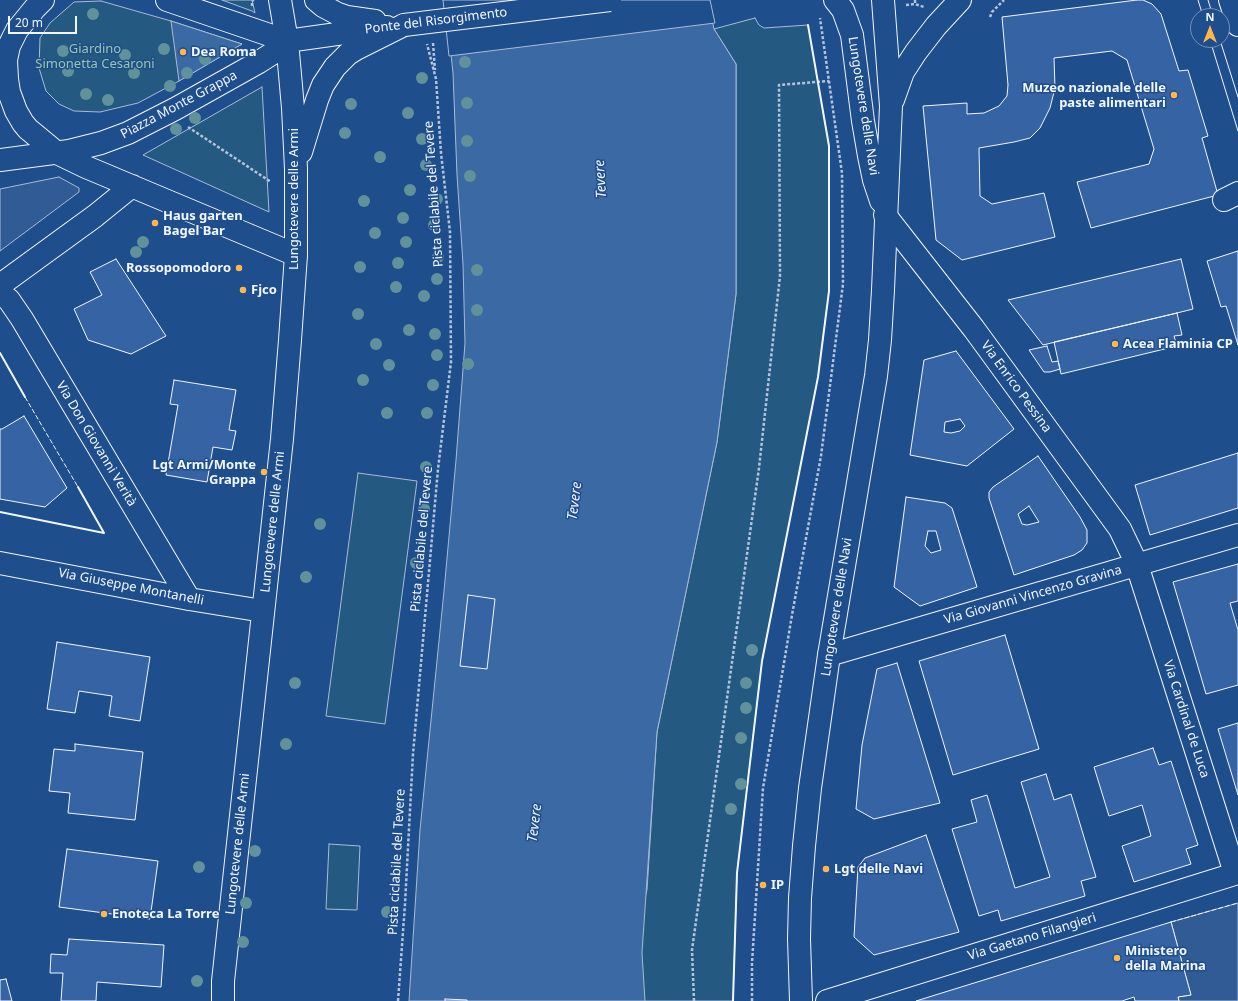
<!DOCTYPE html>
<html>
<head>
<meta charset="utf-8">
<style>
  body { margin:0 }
  #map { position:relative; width:1238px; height:1001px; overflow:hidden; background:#1f4e8c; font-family:"Noto Sans",sans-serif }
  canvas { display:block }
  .north { position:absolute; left:1190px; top:8px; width:40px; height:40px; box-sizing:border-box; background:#1f4e8c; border:1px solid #7391ba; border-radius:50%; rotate:0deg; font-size:11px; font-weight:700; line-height:16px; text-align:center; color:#f2f6ff }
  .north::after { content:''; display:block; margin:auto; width:14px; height:18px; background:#ffb74d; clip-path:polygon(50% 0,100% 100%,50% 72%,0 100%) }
  .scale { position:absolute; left:8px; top:16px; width:69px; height:18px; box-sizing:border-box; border:2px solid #f2f6ff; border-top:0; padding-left:5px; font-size:12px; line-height:14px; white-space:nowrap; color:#f2f6ff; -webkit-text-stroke:3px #1f4e8c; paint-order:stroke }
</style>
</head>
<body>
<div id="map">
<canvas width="1238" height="1001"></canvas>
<div class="north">N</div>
<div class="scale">20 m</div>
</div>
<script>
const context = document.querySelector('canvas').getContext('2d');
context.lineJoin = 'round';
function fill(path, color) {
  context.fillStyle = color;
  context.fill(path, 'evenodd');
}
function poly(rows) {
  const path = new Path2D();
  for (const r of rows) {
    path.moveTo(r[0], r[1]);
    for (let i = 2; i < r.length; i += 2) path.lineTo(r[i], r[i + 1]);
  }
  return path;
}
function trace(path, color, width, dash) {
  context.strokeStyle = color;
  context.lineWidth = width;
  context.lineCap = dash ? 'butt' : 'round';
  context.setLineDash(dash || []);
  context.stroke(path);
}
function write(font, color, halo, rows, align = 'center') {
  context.font = font + ' "Noto Sans",sans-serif';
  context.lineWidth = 3;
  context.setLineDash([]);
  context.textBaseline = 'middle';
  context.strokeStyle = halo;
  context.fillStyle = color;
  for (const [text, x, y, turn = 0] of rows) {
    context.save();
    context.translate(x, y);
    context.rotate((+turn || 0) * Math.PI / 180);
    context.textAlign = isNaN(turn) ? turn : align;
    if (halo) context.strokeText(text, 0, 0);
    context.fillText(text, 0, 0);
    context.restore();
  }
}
const green = poly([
  [222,0,252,0,255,13,252,11,222,0],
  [101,1,171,21,242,44,179,81,138,103,100,112,74,111,59,104,46,91,39,68,40,38,50,23,74,2,101,1],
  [755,18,759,25,764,28,808,25,829,146,829,291,818,377,762,661,737,873,733,1001,616,1001,647,890,657,732,717,442,736,294,736,64,714,29,755,18],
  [262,87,269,212,143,155,262,87],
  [358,473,417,481,385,724,326,716,358,473],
  [329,844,360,846,357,910,326,909,329,844]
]);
fill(green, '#245a82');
trace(green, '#a8bbd7', 1);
const parking = poly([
  [59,177,79,188,79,192,0,251,0,189,59,177],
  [1238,903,1238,1001,1179,1001,1178,997,1191,995,1171,922,1238,903]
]);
fill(parking, '#305b95');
trace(parking, '#a8bbd7', 1);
const water = poly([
  [445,0,708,0,714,29,736,64,736,294,717,442,657,732,642,953,645,1001,409,1001,420,830,444,591,456,460,465,343,463,264,457,175,453,73,445,0],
  [171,21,242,44,179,81,171,21]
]);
fill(water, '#3b69a3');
trace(water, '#a8bbd7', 1);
const pier = poly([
  [443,0,710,0,715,23,449,56,443,0]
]);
fill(pier, '#1f4e8c');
trace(pier, '#a8bbd7', 1);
const building = poly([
  [1137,0,1143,0,1152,4,1161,14,1179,71,1188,70,1208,136,1202,138,1218,195,1091,228,1077,182,1149,164,1154,149,1127,60,1112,51,1054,58,1055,88,1050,108,1040,128,1030,138,1014,142,979,148,980,196,992,204,1044,193,1055,237,962,260,936,240,923,106,967,103,967,114,984,113,999,106,1007,96,1008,85,1002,17,1137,0],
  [1238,251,1238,345,1226,306,1221,307,1207,261,1238,251],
  [116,259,166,336,131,354,88,340,74,309,102,295,90,272,116,259],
  [1181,259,1193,309,1177,313,1043,345,1008,300,1181,259],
  [1177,313,1182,335,1174,336,1177,346,1061,374,1054,342,1177,313],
  [1047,346,1052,362,1058,361,1060,369,1050,372,1044,372,1029,350,1047,346],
  [956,351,1014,429,967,466,910,455,924,360,956,351],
  [960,419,965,426,960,431,951,433,944,432,945,422,960,419],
  [174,380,236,390,229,430,236,431,232,450,213,447,207,482,166,475,178,405,170,404,174,380],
  [24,416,67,488,45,507,0,499,0,429,2,429,24,416],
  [1238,453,1238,508,1150,535,1135,485,1238,453],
  [1038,456,1080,517,1087,530,1087,543,1082,550,1074,555,1014,575,989,498,989,492,993,487,1038,456],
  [1029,506,1039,522,1027,525,1022,524,1018,514,1029,506],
  [906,497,945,503,952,508,977,587,920,606,894,587,906,497],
  [928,531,936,531,941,550,931,553,925,546,928,531],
  [1238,564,1238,601,1230,603,1238,630,1238,685,1206,694,1173,582,1238,564],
  [468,595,495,599,487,669,460,666,468,595],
  [1005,635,1039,749,953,775,919,661,1005,635],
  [57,642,150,657,140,721,109,716,112,696,79,691,75,713,47,709,57,642],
  [897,663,940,803,874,819,856,809,862,745,877,669,897,663],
  [1238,723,1238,795,1218,729,1238,723],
  [75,744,143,752,135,820,68,813,70,793,49,791,54,749,75,751,75,744],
  [1153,748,1159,765,1171,761,1198,845,1186,849,1191,864,1134,882,1122,846,1151,836,1142,805,1109,816,1094,767,1153,748],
  [1046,774,1054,800,1071,794,1096,877,1081,881,1085,896,1001,921,998,910,979,916,952,829,977,822,971,800,987,795,1015,888,1050,877,1021,782,1046,774],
  [926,835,959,932,874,955,854,937,858,867,865,858,926,835],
  [67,849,158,861,150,919,59,907,67,849],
  [1171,922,1191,995,1178,997,1179,1001,1135,1001,1134,997,1122,1001,916,1001,1171,922],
  [69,939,164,945,161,987,97,982,96,1001,61,1001,63,973,50,973,51,954,67,955,69,939],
  [6,979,12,1001,0,1001,0,980,6,979],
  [445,999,467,1000,467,1001,445,1001,445,999]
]);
fill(building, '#3563a3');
trace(building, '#f2f6ff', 1);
const minor = poly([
  [43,0,35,8,17,30,9,46,6,60,7,79,9,92,16,111,23,123,28,129,57,153,86,167,296,255],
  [167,0,287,41],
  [1230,0,1238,25],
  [1224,200,1238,193],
  [885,215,974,329,1120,529,1132,554,1137,565,1235,873],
  [0,285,95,216,132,186],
  [0,293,9,300,22,319,189,599],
  [0,563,189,599,263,611],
  [829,655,1238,535],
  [827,1001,1238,873]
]);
const major = poly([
  [316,0,323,6,338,14,347,17,375,21],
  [835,0,843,10,852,35,863,121,869,156,874,180,881,201],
  [287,41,387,27],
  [893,100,903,72,916,52,936,26,960,0],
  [301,152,317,100,323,85,335,67,348,54,356,49,404,25],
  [0,160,69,151,101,143,128,133,175,109,259,62,273,53,287,41],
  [223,1001,223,981,282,439,290,340,296,255,296,169,293,108,287,41,280,0],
  [801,1001,799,939,800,898,804,846,810,788,829,655,876,376,880,340,883,290,891,106,883,0]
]);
trace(minor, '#f2f6ff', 24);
trace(major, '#f2f6ff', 24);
trace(poly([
  [915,0,915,4,924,7],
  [906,5,915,4],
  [252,6,252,1,254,0],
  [990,17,992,12,1004,0],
  [433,43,435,70],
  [188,127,271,182],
  [398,1001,405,904,413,754,438,469,451,362,450,232,441,153,436,79,427,44],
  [694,1001,692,950,759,468,780,276,779,85,829,81],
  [752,1001,752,963,763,788,792,615,821,456,843,284,842,173,820,18]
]), '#b3c4dc', 2.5, [3, 2]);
trace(minor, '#1f4e8c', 22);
trace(major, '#1f4e8c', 22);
trace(poly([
  [1198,0,1203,16],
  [1208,0,1213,16],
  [1210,40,1238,131],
  [1220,40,1238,97]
]), '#f2f6ff', 1);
const majorBridge = poly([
  [404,25,610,0]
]);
trace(majorBridge, '#f2f6ff', 24, []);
trace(majorBridge, '#1f4e8c', 22);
trace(poly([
  [25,397,78,487],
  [1171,922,1238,903]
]), '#f2f6ff', 1, [5, 2]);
trace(poly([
  [0,353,25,397],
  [0,512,104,533,78,487],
  [733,1001,737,873,762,661,818,377,829,291,829,146,808,25]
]), '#f2f6ff', 2);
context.fillStyle = '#61919a';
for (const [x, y] of [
  [93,14],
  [164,49],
  [63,51],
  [125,55],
  [205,59],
  [465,62],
  [68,71],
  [134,73],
  [187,73],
  [422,78],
  [170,86],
  [86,94],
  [108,100],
  [467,103],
  [351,104],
  [408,113],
  [195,118],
  [176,129],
  [345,133],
  [422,139],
  [467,141],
  [380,157],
  [426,165],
  [470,176],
  [410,190],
  [437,199],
  [364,201],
  [403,218],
  [434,225],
  [375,233],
  [143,242],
  [406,242],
  [136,252],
  [438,257],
  [398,263],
  [360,267],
  [477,270],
  [437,279],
  [396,287],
  [424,296],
  [477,310],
  [358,314],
  [409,330],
  [435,334],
  [376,344],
  [437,355],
  [468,364],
  [389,365],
  [363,380],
  [433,385],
  [387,413],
  [427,413],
  [426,467],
  [424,509],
  [320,524],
  [416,563],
  [306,577],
  [752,650],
  [295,683],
  [746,683],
  [746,708],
  [741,738],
  [286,744],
  [741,784],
  [731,809],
  [255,851],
  [199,867],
  [246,903],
  [387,912],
  [243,942],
  [197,981]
]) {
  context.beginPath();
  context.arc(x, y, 6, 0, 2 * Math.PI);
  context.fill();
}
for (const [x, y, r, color] of [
  [183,52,4,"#ffb74d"],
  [1174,95,4,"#ffb74d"],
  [155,223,4,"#ffb74d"],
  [239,268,4,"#ffb74d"],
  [243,290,4,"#ffb74d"],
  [1115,344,4,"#ffb74d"],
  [264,472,4,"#ffb74d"],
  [826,869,4,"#ffb74d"],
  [763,885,4,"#ffb74d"],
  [104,914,4,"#ffb74d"],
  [1117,958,4,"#ffb74d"]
]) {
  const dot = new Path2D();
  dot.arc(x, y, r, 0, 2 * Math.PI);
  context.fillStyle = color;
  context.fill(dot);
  trace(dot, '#1f4e8c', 1.5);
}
write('13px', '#f2f6ff', '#1f4e8c', [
  ["Ponte del Risorgimento",436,21,-7],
  ["Piazza Monte Grappa",179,105,-28],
  ["Lungotevere delle Navi",863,106,81],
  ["Pista ciclabile del Tevere",434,194,-94],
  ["Lungotevere delle Armi",294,199,-90],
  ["Via Enrico Pessina",1016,387,54],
  ["Via Don Giovanni Verità",96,444,59],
  ["Lungotevere delle Armi",273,522,-84],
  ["Pista ciclabile del Tevere",422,539,-85],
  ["Via Giuseppe Montanelli",131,587,11],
  ["Via Giovanni Vincenzo Gravina",1033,595,-16],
  ["Lungotevere delle Navi",837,607,-81],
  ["Via Cardinal de Luca",1186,719,72],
  ["Lungotevere delle Armi",238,844,-84],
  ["Pista ciclabile del Tevere",397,862,-87],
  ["Via Gaetano Filangieri",1032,937,-17]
]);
write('13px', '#97c8a6', '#1f4e8c', [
  ["Giardino",95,49],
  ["Simonetta Cesaroni",95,64]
]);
write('bold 13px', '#f2f6ff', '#1f4e8c', [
  ["Dea Roma",191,52],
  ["Muzeo nazionale delle",1166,88,"right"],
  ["paste alimentari",1166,103,"right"],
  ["Haus garten",163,216],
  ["Bagel Bar",163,231],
  ["Rossopomodoro",231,268,"right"],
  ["Fjco",251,290],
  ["Acea Flaminia CP",1123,344],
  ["Lgt Armi/Monte",256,465,"right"],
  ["Grappa",256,480,"right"],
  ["Lgt delle Navi",834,869],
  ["IP",771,885],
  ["Enoteca La Torre",112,914],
  ["Ministero",1125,951],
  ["della Marina",1125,966]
], 'left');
write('italic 14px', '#f2f6ff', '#1f4e8c', [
  ["Tevere",601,179,-93],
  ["Tevere",575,501,-83],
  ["Tevere",535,823,-83]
]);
</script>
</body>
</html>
